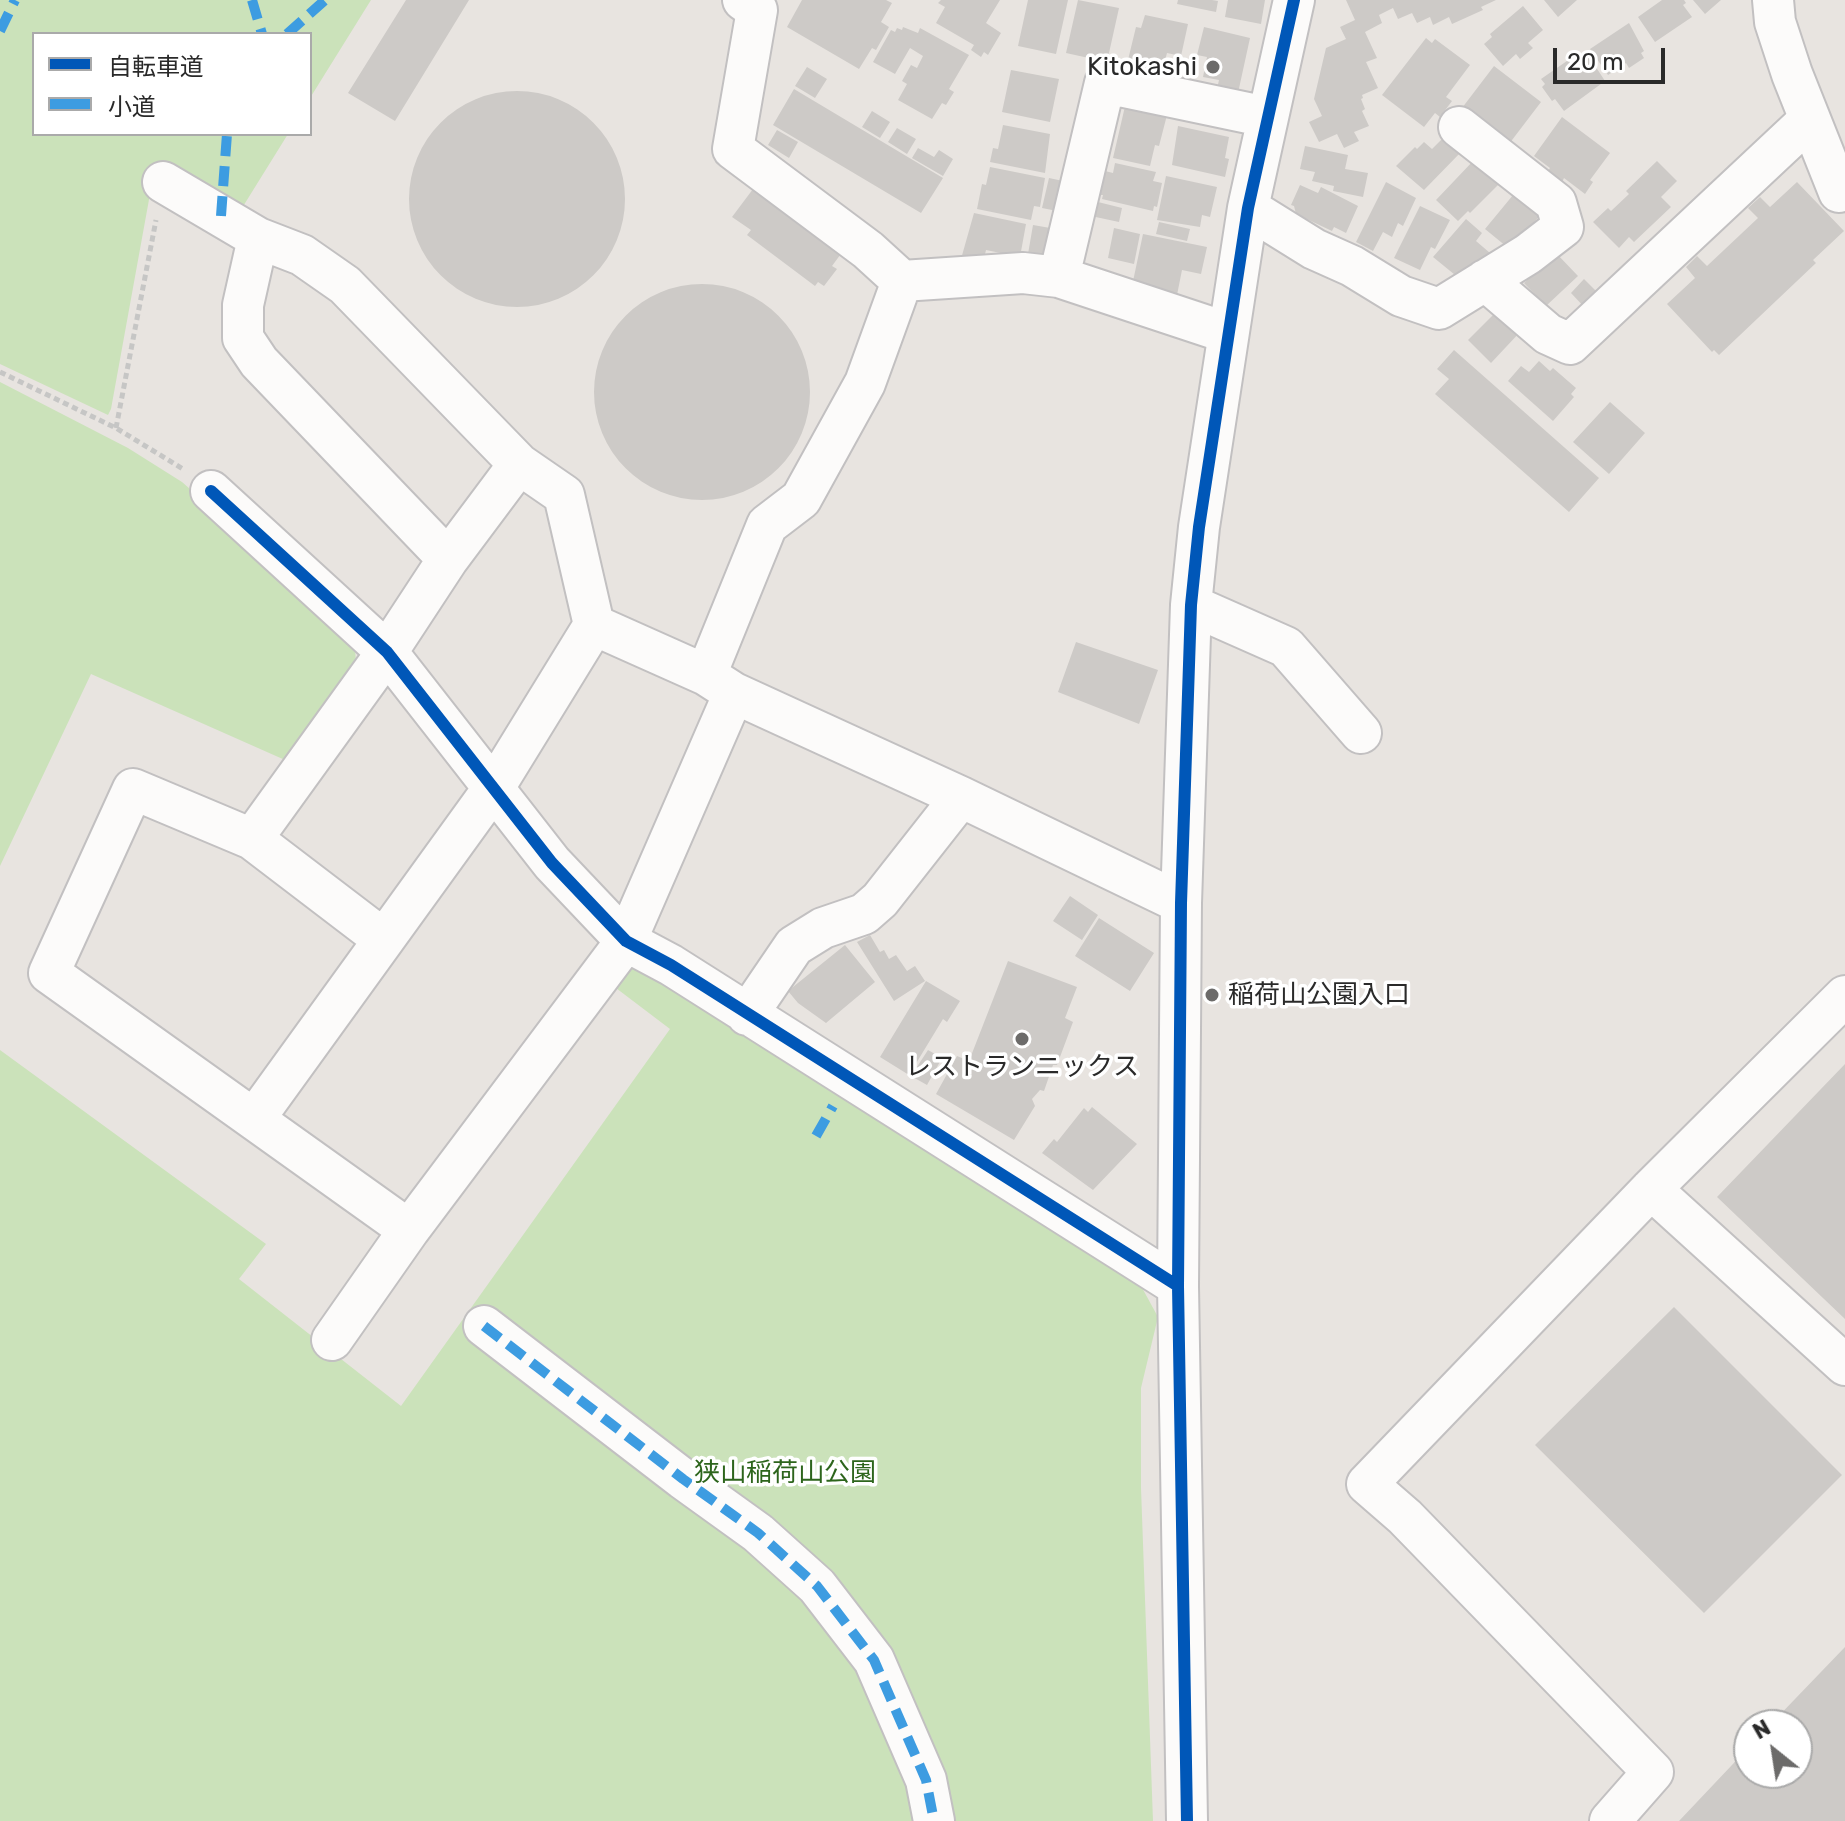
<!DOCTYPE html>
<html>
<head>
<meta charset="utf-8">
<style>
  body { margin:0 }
  #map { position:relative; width:1845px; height:1821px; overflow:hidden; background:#e8e4e0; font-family:Rubik,"Noto Sans JP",sans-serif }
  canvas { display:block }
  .legend { position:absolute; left:32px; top:32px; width:280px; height:104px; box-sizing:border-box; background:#fff; border:2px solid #aaa; margin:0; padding:10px 14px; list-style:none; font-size:24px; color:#2a2a2a }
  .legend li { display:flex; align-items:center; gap:16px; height:40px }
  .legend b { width:40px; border:2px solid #aaa }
  .north { position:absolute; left:1733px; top:1709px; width:80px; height:80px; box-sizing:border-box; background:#fff; border:2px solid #aaa; border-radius:50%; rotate:330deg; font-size:22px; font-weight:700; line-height:32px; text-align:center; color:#2a2a2a }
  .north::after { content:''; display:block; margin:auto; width:28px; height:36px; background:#6c6b6a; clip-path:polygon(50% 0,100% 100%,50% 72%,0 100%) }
  .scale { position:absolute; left:1553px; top:48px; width:112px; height:36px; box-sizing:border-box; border:4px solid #2a2a2a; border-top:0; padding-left:10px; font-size:24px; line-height:28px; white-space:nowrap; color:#2a2a2a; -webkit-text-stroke:6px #fff; paint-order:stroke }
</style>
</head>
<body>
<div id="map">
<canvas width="1845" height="1821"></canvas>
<ul class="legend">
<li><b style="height:10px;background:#0057b8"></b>自転車道</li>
<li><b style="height:10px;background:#3d9ce1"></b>小道</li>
</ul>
<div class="north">N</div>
<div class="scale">20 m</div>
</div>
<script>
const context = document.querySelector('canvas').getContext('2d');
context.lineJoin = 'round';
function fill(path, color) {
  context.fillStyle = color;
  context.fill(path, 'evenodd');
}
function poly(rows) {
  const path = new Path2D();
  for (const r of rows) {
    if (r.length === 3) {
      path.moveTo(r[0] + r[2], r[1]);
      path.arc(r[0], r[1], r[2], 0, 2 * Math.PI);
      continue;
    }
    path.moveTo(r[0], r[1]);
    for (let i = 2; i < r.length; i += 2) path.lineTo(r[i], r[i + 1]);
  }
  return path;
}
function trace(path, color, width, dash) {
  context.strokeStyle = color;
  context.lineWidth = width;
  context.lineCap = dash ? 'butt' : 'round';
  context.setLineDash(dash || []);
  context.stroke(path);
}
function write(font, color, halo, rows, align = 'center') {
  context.font = font + ' Rubik,"Noto Sans JP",sans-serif';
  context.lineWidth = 7;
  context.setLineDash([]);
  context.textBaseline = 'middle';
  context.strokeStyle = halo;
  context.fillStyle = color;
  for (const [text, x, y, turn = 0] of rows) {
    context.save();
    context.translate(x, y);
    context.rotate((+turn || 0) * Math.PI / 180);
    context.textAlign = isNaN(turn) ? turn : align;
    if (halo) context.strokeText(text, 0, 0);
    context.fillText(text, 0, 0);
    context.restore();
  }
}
fill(poly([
  [0,0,371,0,310,98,310,34,34,34,34,134,288,134,242,208,152,183,111,409,108,415,0,364],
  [0,382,128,448,182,482,284,571,354,637,356,662,285,760,91,674,0,866],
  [646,966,723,1023,1140,1284,1158,1317,1141,1388,1141,1488,1153,1821,0,1821,0,1050,266,1244,239,1279,401,1406,670,1029,608,982,615,970]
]), '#cbe2ba');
fill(poly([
  [406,0,469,0,395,121,348,93],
  [802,0,886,0,892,3,881,22,889,27,876,50,872,48,859,69,787,27],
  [941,0,1000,0,986,23,1001,33,988,55,984,52,981,57,971,50,974,45,936,23,945,7,938,3],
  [1028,0,1068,0,1056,54,1018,46],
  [1078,0,1119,8,1107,62,1066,53],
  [1178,0,1212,0,1218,1,1216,12,1177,4],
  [1228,0,1265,0,1261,24,1225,17],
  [1346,0,1496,0,1481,7,1483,10,1452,24,1449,17,1433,25,1430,17,1417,23,1412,13,1398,19,1393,8,1379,15,1382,23,1365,32,1377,58,1366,62,1378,88,1362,95,1363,98,1361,99,1365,109,1362,111,1369,126,1354,132,1359,141,1344,148,1337,134,1319,142,1309,122,1322,116,1314,99,1326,48,1346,39,1340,27,1355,20],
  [1544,0,1577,0,1558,17],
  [1662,0,1684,0,1686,3,1683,5,1692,17,1655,42,1638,17],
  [1693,0,1721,0,1705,14],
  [1523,6,1543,30,1528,43,1533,48,1520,59,1516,54,1503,66,1484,44,1492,37,1490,34],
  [1145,15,1188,24,1181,56,1167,53,1162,72,1127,64,1136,27,1141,28],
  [1629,23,1644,51,1641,53,1644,58,1629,68,1626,63,1608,75,1590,49],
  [903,27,918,33,920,28,969,55,949,89,954,92,946,105,942,103,932,119,898,100,907,84,902,81,911,65,917,68,923,56,910,48,895,74,873,62,891,30,895,32,897,28,902,30],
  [1204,27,1250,38,1238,93,1217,89,1219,80,1203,77,1207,57,1197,55],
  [1426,38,1432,43,1435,39,1470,65,1446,97,1452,101,1440,117,1435,113,1424,127,1382,95],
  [1586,52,1605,81,1564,111,1555,99,1552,101,1542,87,1545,84,1541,79,1577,54,1579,57],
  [1494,66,1541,102,1509,144,1462,108],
  [807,67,827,79,815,98,795,86],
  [1011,70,1059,79,1050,122,1002,112],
  [794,89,943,178,921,213,773,125],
  [517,199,108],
  [1126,102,1167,115,1159,146,1155,145,1150,166,1113,158],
  [872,111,890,122,880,138,862,127],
  [1562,117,1610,153,1590,180,1593,182,1585,194,1564,178,1562,182,1548,171,1550,168,1534,156],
  [1003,125,1050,134,1045,173,990,162,993,148,998,149],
  [1178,126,1229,137,1225,158,1229,159,1225,177,1172,165],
  [897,128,916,139,907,154,888,142],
  [777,130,798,142,789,158,768,145],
  [1446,135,1462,151,1424,190,1396,166,1415,147,1417,149,1424,142,1432,149],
  [1305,146,1348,155,1345,169,1368,173,1363,197,1333,191,1334,186,1312,181,1315,172,1300,169],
  [918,148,934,157,939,150,953,159,943,176,912,158],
  [1474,160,1499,184,1470,213,1468,211,1458,221,1436,200],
  [1657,161,1677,181,1661,197,1671,207,1634,242,1629,237,1619,248,1593,222,1608,208,1611,211,1629,194,1626,191],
  [1115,163,1156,172,1153,181,1162,183,1157,207,1154,206,1153,211,1102,199,1103,195,1100,195,1105,171,1113,173],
  [990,167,1045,178,1040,207,1034,206,1031,220,977,209,982,184,986,185],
  [1166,176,1217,187,1210,217,1202,215,1200,227,1157,220],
  [1049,178,1063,181,1057,211,1042,208],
  [1386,182,1416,198,1403,226,1398,223,1392,237,1383,232,1373,251,1356,242],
  [1797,182,1844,231,1813,260,1816,263,1719,355,1714,350,1712,352,1667,304,1695,278,1686,267,1697,256,1707,266,1758,218,1748,208,1760,197,1770,207],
  [756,185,846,247,832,266,837,269,824,286,818,282,815,286,747,235,751,230,732,217],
  [1300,185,1318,193,1321,187,1358,206,1346,233,1334,227,1332,231,1296,214,1294,206,1291,205],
  [1518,189,1544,210,1517,244,1512,240,1507,247,1485,229],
  [1094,201,1122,208,1119,222,1091,216],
  [1420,206,1450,220,1435,249,1431,247,1420,270,1394,258],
  [974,213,1026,224,1020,257,986,250,983,263,961,259],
  [1466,219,1482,233,1476,241,1490,253,1478,267,1473,263,1460,279,1433,257],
  [1159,222,1190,229,1187,241,1156,234],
  [1033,225,1056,229,1045,256,1028,254],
  [1114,228,1140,234,1134,264,1108,258],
  [1143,234,1207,247,1201,274,1182,270,1177,295,1132,286],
  [1556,253,1578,276,1546,306,1524,283],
  [1584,279,1600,295,1586,309,1571,293],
  [702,392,108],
  [1498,310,1521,331,1491,363,1468,340],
  [1454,350,1599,478,1569,512,1435,394,1449,379,1437,369],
  [1539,361,1550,371,1553,368,1576,388,1571,394,1574,397,1553,421,1508,381,1521,366,1529,372],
  [1610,402,1645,433,1609,474,1573,442],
  [1076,642,1158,670,1139,724,1058,692],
  [1070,896,1098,915,1082,940,1053,921],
  [1099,918,1154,953,1130,991,1075,956],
  [870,935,880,952,884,950,889,959,896,955,907,971,915,966,925,981,894,1001,857,942],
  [845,945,875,982,826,1023,798,1003,788,991],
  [1008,961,1077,987,1065,1018,1073,1022,1057,1065,1053,1065,1044,1091,1040,1090,1032,1099,1035,1106,1014,1140,936,1094,957,1056,969,1061],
  [926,981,960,1001,947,1022,943,1019,909,1075,880,1057],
  [928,1050,942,1058,927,1085,911,1076],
  [1845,1064,1845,1319,1717,1197],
  [1092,1107,1137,1144,1093,1190,1042,1153,1054,1139,1057,1142,1084,1108,1088,1112],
  [1674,1307,1842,1475,1704,1613,1535,1445],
  [1845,1647,1845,1821,1679,1821,1749,1747,1749,1773,1797,1773,1797,1725,1770,1725]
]), '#cdcac7');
const minor = poly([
  [1773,0,1775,22,1792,74,1839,192],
  [163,182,258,238,302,255,345,285,519,464,564,495,594,625,495,786,255,1118],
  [1248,208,1314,249,1352,266,1401,296,1439,309,1528,254,1563,227,1556,203,1459,127],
  [258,238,243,305,243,338,259,362,448,559],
  [1059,277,1105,83,1267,117],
  [1485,280,1548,334,1570,344,1809,120],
  [902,281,1023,273,1059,277,1228,333],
  [211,491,387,652,552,863,626,941,671,965,1178,1286],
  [1191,605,1286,647,1361,733],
  [594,625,706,675,734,693,961,797,1181,903],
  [706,675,767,525,801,499,865,383,902,281,868,250,733,149,757,10,743,0],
  [252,839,387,652,448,559,519,464],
  [383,939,252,839,133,789,49,973,409,1230],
  [747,1015,794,946,823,928,864,914,880,900,961,797],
  [1651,1189,1845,1365],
  [484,1326,683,1479,758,1533,817,1586,874,1660,926,1780,934,1821],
  [332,1340,409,1230,626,941,734,693],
  [1187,1821,1178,1286,1181,903,1191,605,1199,527,1248,208,1294,0],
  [1610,1821,1653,1772,1405,1517,1367,1484,1651,1189,1845,996]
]);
trace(minor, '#c2c0c1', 44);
trace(poly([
  [0,372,116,428,183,469],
  [116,428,156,220]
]), '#c6c6c5', 5, [6, 4]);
trace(minor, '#fcfbfa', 40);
trace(poly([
  [252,0,262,34],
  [0,31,15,0],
  [287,34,325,0],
  [221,216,227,134],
  [816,1136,833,1106],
  [484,1326,683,1479,758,1533,817,1586,874,1660,926,1780,934,1821]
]), '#3d9ce1', 10, [20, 10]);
trace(poly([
  [211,491,387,652,552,863,626,941,671,965,1178,1286],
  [1187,1821,1178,1286,1181,903,1191,605,1199,527,1248,208,1294,0]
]), '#0057b8', 12);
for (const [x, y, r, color] of [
  [1213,67,8,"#6c6b6a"],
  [1212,995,8,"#6c6b6a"],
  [1022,1039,8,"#6c6b6a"]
]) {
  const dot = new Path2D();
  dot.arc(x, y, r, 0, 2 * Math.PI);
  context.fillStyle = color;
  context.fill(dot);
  trace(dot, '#fff', 3);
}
write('26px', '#2a2a2a', '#fff', [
  ["Kitokashi",1197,67],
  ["稲荷山公園入口",1228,995,"left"],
  ["レストランニックス",1022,1067,"center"]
], 'right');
write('26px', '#2d651c', '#fff', [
  ["狭山稲荷山公園",785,1473]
]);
</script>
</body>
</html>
